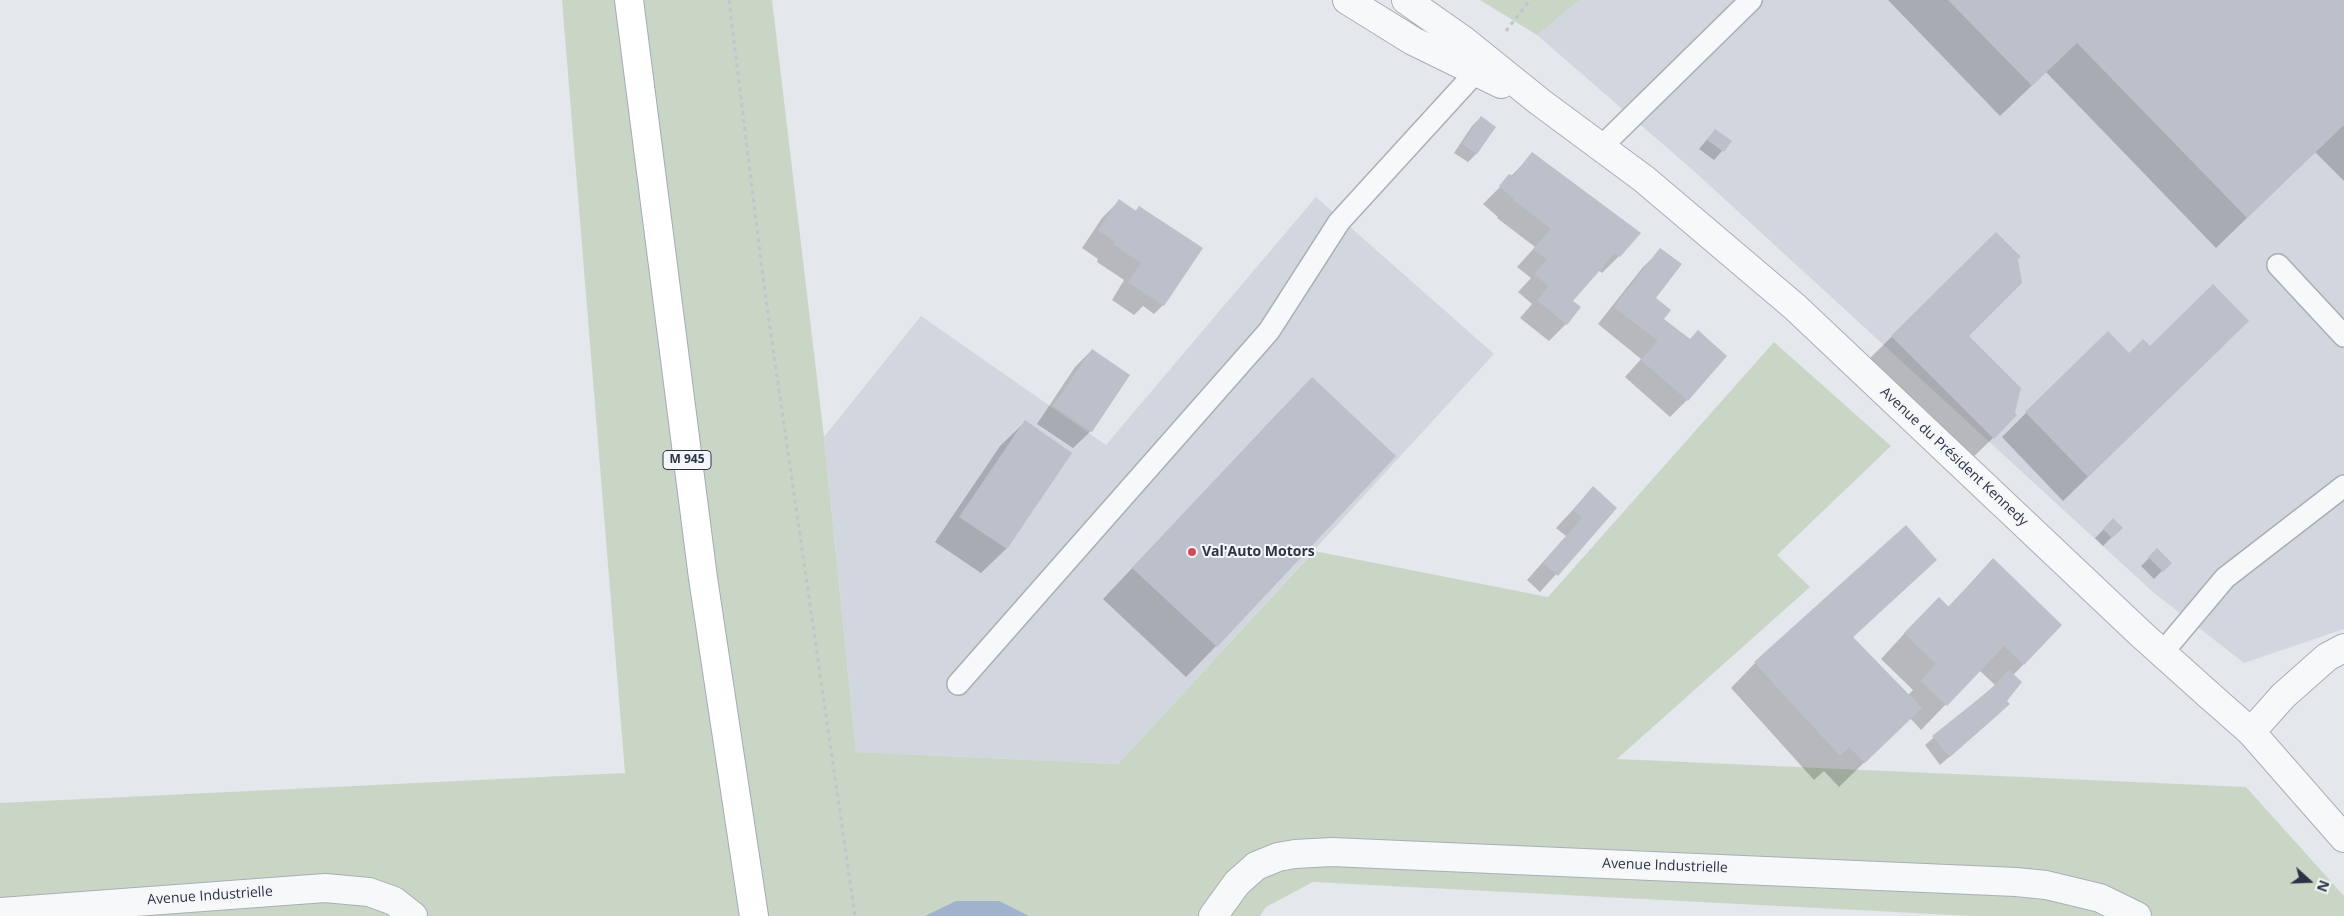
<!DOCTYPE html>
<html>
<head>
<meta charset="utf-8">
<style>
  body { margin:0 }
  #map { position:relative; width:2344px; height:916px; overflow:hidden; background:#e4e7ec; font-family:"Open Sans",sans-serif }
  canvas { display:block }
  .north { position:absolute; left:2284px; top:856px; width:50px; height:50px; -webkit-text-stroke:4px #f4f6f9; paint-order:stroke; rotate:110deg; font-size:14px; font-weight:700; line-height:20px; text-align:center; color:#2b3445 }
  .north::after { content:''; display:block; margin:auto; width:18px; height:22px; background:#2b3445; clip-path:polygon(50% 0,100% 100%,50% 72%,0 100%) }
</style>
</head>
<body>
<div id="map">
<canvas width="2344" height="916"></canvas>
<div class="north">N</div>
</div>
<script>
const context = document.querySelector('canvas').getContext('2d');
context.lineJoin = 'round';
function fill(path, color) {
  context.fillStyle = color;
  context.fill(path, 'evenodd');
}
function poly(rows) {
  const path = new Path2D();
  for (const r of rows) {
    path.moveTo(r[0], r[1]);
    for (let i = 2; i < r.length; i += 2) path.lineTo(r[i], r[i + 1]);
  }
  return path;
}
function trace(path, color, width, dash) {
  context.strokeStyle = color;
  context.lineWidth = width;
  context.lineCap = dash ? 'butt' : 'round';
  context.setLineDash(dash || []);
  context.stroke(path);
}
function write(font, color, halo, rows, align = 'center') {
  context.font = font + ' "Open Sans",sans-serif';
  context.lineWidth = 4;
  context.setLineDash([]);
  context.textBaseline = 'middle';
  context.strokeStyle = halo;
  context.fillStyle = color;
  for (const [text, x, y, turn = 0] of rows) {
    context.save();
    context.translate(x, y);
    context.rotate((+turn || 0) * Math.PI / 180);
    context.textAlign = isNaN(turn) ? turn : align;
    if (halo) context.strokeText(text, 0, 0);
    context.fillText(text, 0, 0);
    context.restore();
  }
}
fill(poly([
  [1580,0,2344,0,2344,629,2244,663,2154,593,1695,172,1537,35],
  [1316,197,1494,354,1118,764,856,752,824,437,921,316,1106,445]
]), '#d2d6de');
fill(poly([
  [562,0,772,0,824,437,856,752,1118,764,1314,551,1548,597,1774,342,1891,446,1777,555,1810,587,1617,759,2246,787,2344,896,2344,916,1973,916,1313,882,1266,907,1260,916,0,916,0,803,625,773],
  [1480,0,1580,0,1537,35]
]), '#c9d6c5');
fill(poly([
  [956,901,999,901,1029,916,925,916]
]), '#9fb4cc');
fill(poly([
  [1888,0,2344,0,2344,181,2315,152,2216,248,2046,72,2000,116],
  [1481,117,1477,153,1468,162,1454,153,1472,126],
  [1715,130,1731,141,1714,160,1699,149],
  [1533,154,1619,256,1602,273,1598,270,1571,301,1566,324,1549,341,1520,318,1532,304,1518,292,1531,278,1517,267,1535,247,1497,218,1498,217,1483,204],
  [1119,201,1135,211,1139,208,1163,305,1154,314,1143,306,1134,315,1112,300,1124,280,1097,262,1098,259,1082,248,1102,218],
  [1996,234,1967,336,1993,438,1968,462,1867,361],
  [1661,250,1654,298,1687,400,1670,417,1625,377,1641,359,1598,324,1643,267],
  [2223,346,2063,501,2002,437,2026,413,2150,348],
  [1092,350,1091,431,1073,448,1037,424,1075,367],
  [1282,409,1216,646,1186,677,1103,599],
  [1025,422,1071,453,1006,549,981,573,935,542,1000,446],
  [1593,488,1616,508,1540,592,1527,580,1566,536,1556,528],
  [2113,520,2121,528,2103,546,2095,538],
  [2157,550,2170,563,2154,579,2141,566],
  [1993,560,2024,664,2013,675,2000,713,1940,765,1925,745,1995,685,1979,670,1921,730,1910,718,1839,787,1824,771,1814,780,1731,688,1755,663,1910,584,1852,638,1908,695,1913,690,1881,659,1914,623,1948,607]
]), '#0003');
fill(poly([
  [1948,0,2344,0,2344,125,2247,218,2077,43,2032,86],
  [1481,116,1496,127,1477,154,1462,144],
  [1715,129,1732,141,1724,152,1707,140],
  [1532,152,1641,233,1620,257,1615,253,1573,301,1581,307,1567,325,1537,300,1549,286,1534,274,1547,260,1533,249,1551,229,1513,200,1514,199,1499,186,1509,174,1513,176],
  [1119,199,1136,211,1139,206,1203,248,1164,306,1128,282,1141,263,1113,244,1115,242,1098,230],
  [1996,232,2021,257,2018,259,2022,283,1969,336,2021,388,2015,412,2017,415,1994,439,1891,336],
  [1660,248,1682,264,1656,298,1671,310,1664,319,1690,339,1698,330,1727,356,1688,401,1641,360,1658,341,1614,307],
  [2213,284,2249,321,2088,477,2025,412,2108,331,2129,353,2143,339,2150,346],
  [1092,349,1130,375,1092,432,1053,406],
  [1312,377,1396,456,1217,647,1132,568],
  [1025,420,1072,453,1007,549,959,517],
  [1593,486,1617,508,1558,576,1543,563,1582,518,1573,510],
  [2113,518,2123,528,2112,538,2103,529],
  [1906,525,1937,560,1853,637,1922,708,1865,763,1849,747,1840,756,1754,662],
  [2157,548,2172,563,2163,572,2148,557],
  [1993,558,2062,625,2024,665,2004,646,1947,706,1921,681,1936,664,1904,633,1939,597,1949,607],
  [2009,670,2022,682,2007,701,2010,704,1950,757,1932,736,1991,689]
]), '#bbc0ca');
const service = poly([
  [1601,147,1751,0],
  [2278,265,2344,336],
  [2162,653,2225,578,2344,486],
  [958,684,1269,331,1339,222,1476,72]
]);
const pedestrian = poly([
  [2209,695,2251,732]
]);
const minor = poly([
  [1347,0,1413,41,1501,84],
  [1406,0,1463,40,1540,102,1644,179,1795,307,2141,634,2209,695],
  [2344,648,2327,657,2283,696,2251,732,2344,838],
  [1213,916,1237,883,1256,866,1278,857,1295,854,1332,852,2016,882,2046,885,2100,898,2137,916]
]);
const tertiary = poly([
  [0,912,325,888,369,892,394,901,413,916]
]);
const primary = poly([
  [629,0,703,578,754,916]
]);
trace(service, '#a9aeb7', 24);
trace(pedestrian, '#a9aeb7', 30);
trace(minor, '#a9aeb7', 30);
trace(tertiary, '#a9aeb7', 30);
trace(primary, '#a3abb8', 30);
trace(poly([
  [729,0,764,286,855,916],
  [1506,31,1530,0]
]), '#c2c5cb', 3, [4, 4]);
trace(service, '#f7f8fa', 21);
trace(pedestrian, '#f7f8fa', 28);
trace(minor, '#f7f8fa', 28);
trace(tertiary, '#f7f8fa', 28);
trace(primary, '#fff', 28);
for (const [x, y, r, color] of [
  [1192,552,5,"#d1495b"]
]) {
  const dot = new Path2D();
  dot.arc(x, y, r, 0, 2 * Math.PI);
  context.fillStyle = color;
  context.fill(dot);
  trace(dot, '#f4f6f9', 2);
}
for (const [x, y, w] of [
  [687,460,48]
]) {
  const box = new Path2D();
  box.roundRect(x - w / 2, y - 9.5, w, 19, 4);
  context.fillStyle = '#f4f6f9';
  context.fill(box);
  trace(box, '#2b3445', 1);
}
write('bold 12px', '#2b3445', null, [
  ["M 945",687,460]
]);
write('14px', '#2b3445', '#f4f6f9', [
  ["Avenue du Président Kennedy",1954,457,43],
  ["Avenue Industrielle",1665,866,2],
  ["Avenue Industrielle",210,896,-4]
]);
write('bold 14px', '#2b3445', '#f4f6f9', [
  ["Val'Auto Motors",1202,552]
], 'left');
</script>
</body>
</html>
